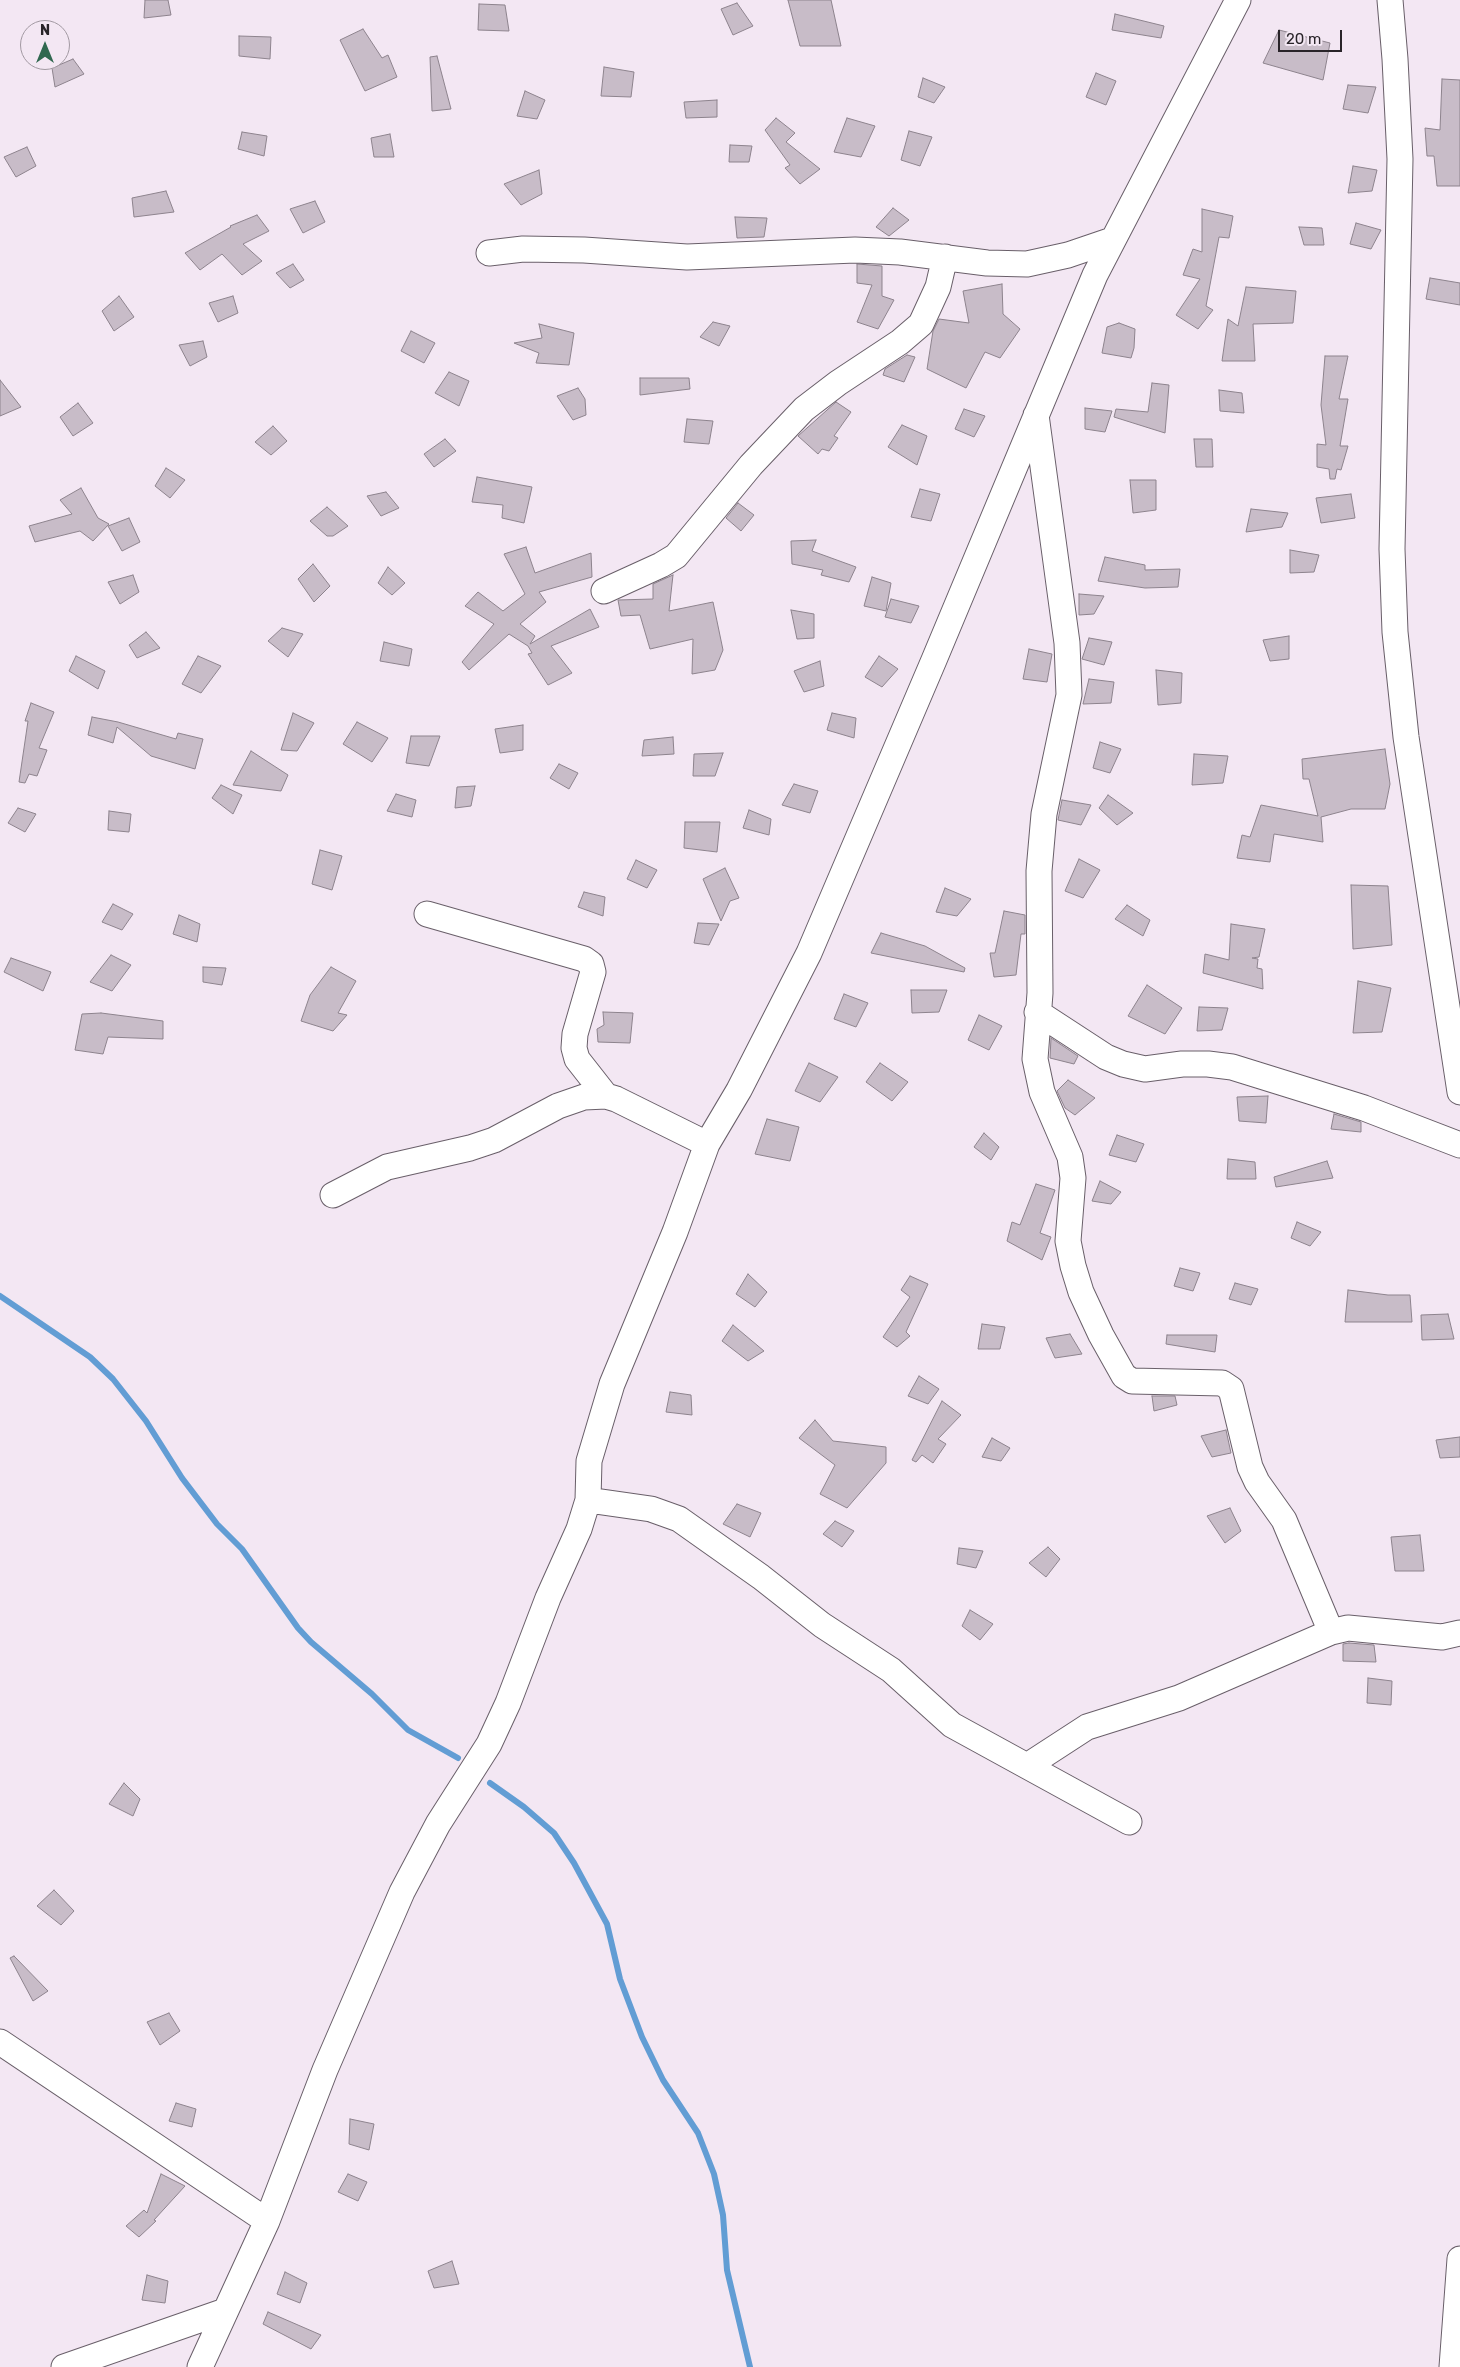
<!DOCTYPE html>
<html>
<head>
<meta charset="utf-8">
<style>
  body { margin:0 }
  #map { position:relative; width:1460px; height:2367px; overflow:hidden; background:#f3e7f3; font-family:Rubik,sans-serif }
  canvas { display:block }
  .north { position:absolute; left:20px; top:20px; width:50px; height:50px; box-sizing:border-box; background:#f3e7f3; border:1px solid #a299a2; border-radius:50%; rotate:0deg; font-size:14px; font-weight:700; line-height:20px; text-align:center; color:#292429 }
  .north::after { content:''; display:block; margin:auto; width:18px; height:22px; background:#306850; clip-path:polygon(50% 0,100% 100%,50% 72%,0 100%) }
  .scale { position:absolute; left:1278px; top:30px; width:64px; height:22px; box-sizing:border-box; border:2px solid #292429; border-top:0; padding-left:6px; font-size:15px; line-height:18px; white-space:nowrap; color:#292429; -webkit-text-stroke:4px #f3e7f3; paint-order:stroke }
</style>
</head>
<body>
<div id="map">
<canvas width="1460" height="2367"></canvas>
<div class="north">N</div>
<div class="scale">20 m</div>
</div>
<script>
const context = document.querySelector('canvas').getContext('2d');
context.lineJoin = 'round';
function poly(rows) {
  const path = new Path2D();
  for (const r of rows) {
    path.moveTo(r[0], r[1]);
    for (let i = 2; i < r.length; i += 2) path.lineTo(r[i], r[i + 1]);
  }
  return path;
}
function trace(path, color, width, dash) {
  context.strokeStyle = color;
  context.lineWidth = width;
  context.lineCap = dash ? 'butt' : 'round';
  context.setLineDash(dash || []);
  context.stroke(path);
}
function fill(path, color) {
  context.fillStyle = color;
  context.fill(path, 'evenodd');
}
trace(poly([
  [0,1296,90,1357,113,1379,146,1421,182,1478,217,1524,242,1549,298,1628,311,1642,372,1694,408,1730,458,1758],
  [490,1783,524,1807,554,1833,574,1863,607,1924,620,1979,642,2037,663,2080,698,2133,714,2174,723,2215,727,2270,750,2367]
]), '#629dd4', 6);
const building = poly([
  [145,0,168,0,171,15,144,18,145,0],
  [788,0,831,0,841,46,800,46,788,0],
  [737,3,753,26,733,35,721,9,737,3],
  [479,4,505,5,509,31,478,30,479,4],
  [1115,14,1164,26,1161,38,1112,30,1115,14],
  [363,29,382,58,388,55,397,77,365,91,340,40,363,29],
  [1279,30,1330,43,1323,80,1263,63,1279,30],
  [239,36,271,37,270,59,239,56,239,36],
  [437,56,451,109,432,111,430,57,437,56],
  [73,59,84,74,55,87,52,68,73,59],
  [604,67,634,72,631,97,601,96,604,67],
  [1096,73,1116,81,1106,105,1086,97,1096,73],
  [923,78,945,87,934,103,918,97,923,78],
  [1442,79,1460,80,1460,186,1437,186,1434,156,1427,156,1425,128,1440,130,1442,79],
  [1348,85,1376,87,1368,113,1343,109,1348,85],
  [525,91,545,100,537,119,517,116,525,91],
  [717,100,717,117,686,118,684,102,717,100],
  [776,118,795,133,786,142,820,169,800,184,785,168,790,165,765,130,776,118],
  [847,118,875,126,861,157,834,152,847,118],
  [909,131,932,137,920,166,901,160,909,131],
  [242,132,267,136,264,156,238,149,242,132],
  [390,134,394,157,374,157,371,138,390,134],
  [730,145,752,146,749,162,729,162,730,145],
  [27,147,36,166,16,177,4,157,27,147],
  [1353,166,1377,170,1372,191,1348,193,1353,166],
  [539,170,542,194,521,205,504,184,539,170],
  [166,191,174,212,134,217,132,198,166,191],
  [315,201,325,222,303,233,290,209,315,201],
  [893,208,909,220,889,236,876,227,893,208],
  [1202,209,1233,216,1229,238,1219,237,1206,306,1213,310,1198,329,1176,315,1200,279,1183,275,1193,249,1202,252,1202,209],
  [257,215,269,231,243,244,262,261,242,275,222,254,200,270,185,253,231,227,230,226,257,215],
  [735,217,767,218,764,237,737,238,735,217],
  [1356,223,1381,230,1371,249,1350,244,1356,223],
  [1299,227,1322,228,1324,245,1304,245,1299,227],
  [293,264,304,280,290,288,276,273,293,264],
  [857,264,882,266,882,296,894,300,878,329,857,322,872,285,857,283,857,264],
  [1430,278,1460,283,1460,305,1426,299,1430,278],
  [1002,284,1003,314,1020,329,1000,358,985,352,966,388,927,369,933,331,939,319,969,323,963,291,1002,284],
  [1246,287,1296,291,1293,323,1253,324,1255,361,1222,361,1228,319,1238,326,1246,287],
  [119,296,134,317,114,331,102,311,119,296],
  [233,296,238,313,218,322,209,303,233,296],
  [713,322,730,326,719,346,700,337,713,322],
  [1119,323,1135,329,1134,348,1131,358,1102,353,1107,327,1119,323],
  [539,324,574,333,569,365,536,363,539,353,514,343,542,338,539,324],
  [411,331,435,343,424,363,401,351,411,331],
  [203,341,207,357,190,366,179,345,203,341],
  [907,355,915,357,904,382,883,375,885,369,907,355],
  [1325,356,1348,356,1339,399,1348,399,1340,446,1348,446,1341,470,1337,469,1335,479,1330,479,1329,469,1317,467,1317,444,1326,445,1321,405,1325,356],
  [449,372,469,381,459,406,435,393,449,372],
  [640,378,689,378,690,389,640,395,640,378],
  [0,380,21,407,0,416,0,380],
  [1152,383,1169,385,1165,433,1114,417,1116,409,1148,412,1152,383],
  [578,388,585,399,586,415,573,420,557,396,578,388],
  [1219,390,1242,393,1244,413,1220,411,1219,390],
  [836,402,851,412,834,436,838,438,829,451,822,449,818,454,798,436,836,402],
  [78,403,93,423,73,436,60,417,78,403],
  [1085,408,1112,411,1105,432,1085,429,1085,408],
  [964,409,985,416,974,437,955,429,964,409],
  [687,419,713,421,709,444,684,442,687,419],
  [902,425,927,436,917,465,888,447,902,425],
  [273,426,287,441,271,455,255,442,273,426],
  [445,439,456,451,434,467,424,454,445,439],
  [1194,439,1212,439,1213,467,1196,467,1194,439],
  [166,468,185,480,170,498,155,486,166,468],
  [477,477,532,487,524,523,502,518,503,505,472,502,477,477],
  [1130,480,1156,480,1156,510,1133,513,1130,480],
  [81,488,98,518,109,524,93,541,80,531,35,542,29,526,72,514,60,500,81,488],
  [920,489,940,494,931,521,911,517,920,489],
  [386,492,399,508,381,516,367,496,386,492],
  [1351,494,1355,518,1321,523,1316,498,1351,494],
  [738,503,754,515,741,531,726,518,738,503],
  [327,507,348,526,333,536,327,536,310,521,327,507],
  [1251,509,1288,513,1282,527,1246,532,1251,509],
  [129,518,140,542,122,551,108,526,129,518],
  [816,540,812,551,856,567,849,582,821,575,823,570,792,564,791,541,816,540],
  [526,547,535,573,591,553,592,577,539,592,546,602,520,624,535,636,530,644,590,609,599,627,551,646,572,673,548,685,528,654,532,653,528,646,509,634,469,670,462,662,494,624,465,606,478,592,503,611,525,594,504,554,526,547],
  [1290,550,1319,555,1314,572,1290,573,1290,550],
  [1105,557,1145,565,1145,570,1180,569,1178,587,1145,588,1098,581,1105,557],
  [313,564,330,586,314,602,298,579,313,564],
  [388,567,405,583,392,595,378,583,388,567],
  [133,575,139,592,120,604,108,582,133,575],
  [673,575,669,611,713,602,723,650,715,670,692,674,693,639,650,649,640,615,621,616,618,600,653,599,653,584,673,575],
  [872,577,891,583,886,611,864,606,872,577],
  [1079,594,1104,596,1094,614,1079,615,1079,594],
  [891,599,919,606,911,623,885,617,891,599],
  [791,610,814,614,814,638,797,639,791,610],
  [282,628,303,634,288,657,268,641,282,628],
  [146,632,160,648,137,658,129,645,146,632],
  [1289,636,1289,659,1270,661,1263,640,1289,636],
  [1089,638,1112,642,1104,665,1082,659,1089,638],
  [384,642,412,649,409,666,380,661,384,642],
  [1029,649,1052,654,1047,682,1023,679,1029,649],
  [76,656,105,671,98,689,69,671,76,656],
  [198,656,221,666,201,693,182,684,198,656],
  [879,656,898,669,882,687,865,677,879,656],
  [820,661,824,686,804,692,794,671,820,661],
  [1156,670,1182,673,1181,703,1158,705,1156,670],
  [1089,679,1114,682,1111,703,1083,704,1089,679],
  [31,703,54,712,39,748,47,750,37,776,29,774,25,783,19,782,28,721,25,721,31,703],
  [293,713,314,723,297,751,281,750,293,713],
  [832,713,856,718,854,738,827,730,832,713],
  [92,717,118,722,176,739,178,733,203,739,195,769,151,756,117,727,113,743,88,735,92,717],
  [357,722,388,738,372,762,343,744,357,722],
  [523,725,523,750,500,753,495,729,523,725],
  [411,736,440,736,429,766,406,763,411,736],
  [673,737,674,754,642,756,644,740,673,737],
  [1100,742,1121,749,1110,773,1093,768,1100,742],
  [1385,749,1390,784,1385,809,1351,809,1321,817,1323,842,1274,834,1270,862,1237,858,1242,835,1250,837,1261,805,1318,816,1309,779,1303,779,1302,759,1385,749],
  [251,751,288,775,281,791,233,785,251,751],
  [723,753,715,776,693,776,694,754,723,753],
  [1194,754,1228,756,1223,783,1192,785,1194,754],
  [559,764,578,773,569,789,550,778,559,764],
  [794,784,818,791,810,813,782,805,794,784],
  [221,785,242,795,233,814,212,798,221,785],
  [475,786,471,806,455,808,457,787,475,786],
  [396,794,416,800,412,817,387,811,396,794],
  [1108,795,1133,813,1117,825,1099,808,1108,795],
  [1062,800,1091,805,1081,825,1058,820,1062,800],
  [18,808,36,814,25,832,8,823,18,808],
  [749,810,771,819,769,835,743,828,749,810],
  [109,811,131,814,129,832,108,830,109,811],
  [685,822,720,822,717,852,684,848,685,822],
  [320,850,342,856,332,890,312,884,320,850],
  [1079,859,1100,870,1083,898,1065,891,1079,859],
  [636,860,657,870,647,888,627,879,636,860],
  [725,868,739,898,730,901,721,921,703,879,725,868],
  [1351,885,1388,886,1392,945,1353,949,1351,885],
  [945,888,971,899,957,916,936,912,945,888],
  [584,892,605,897,603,916,578,907,584,892],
  [113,904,133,914,122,930,102,922,113,904],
  [1127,905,1150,920,1143,936,1115,919,1127,905],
  [1004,911,1025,915,1025,934,1021,934,1016,975,994,977,990,953,995,953,1004,911],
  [179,915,200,924,197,942,173,934,179,915],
  [698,923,719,924,709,945,694,943,698,923],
  [1231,924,1265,929,1259,957,1252,958,1258,959,1257,968,1262,969,1263,989,1203,973,1205,954,1229,960,1231,924],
  [881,933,925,946,965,968,964,972,871,953,881,933],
  [111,955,131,965,112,991,90,982,111,955],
  [11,958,51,972,43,991,4,972,11,958],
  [203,967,226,968,222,985,203,982,203,967],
  [331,967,356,981,338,1013,347,1015,333,1031,301,1021,310,995,331,967],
  [1358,981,1391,988,1382,1032,1353,1033,1358,981],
  [1147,985,1182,1008,1165,1034,1128,1016,1147,985],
  [911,990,947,990,939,1012,912,1013,911,990],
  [844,994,868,1003,856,1027,834,1019,844,994],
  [1199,1007,1228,1008,1222,1030,1197,1031,1199,1007],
  [603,1012,633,1013,630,1043,598,1042,597,1029,604,1025,603,1012],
  [101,1013,163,1021,163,1039,108,1037,103,1054,75,1050,82,1014,101,1013],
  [979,1015,1002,1026,989,1050,968,1040,979,1015],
  [1051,1038,1078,1056,1074,1064,1050,1058,1051,1038],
  [809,1063,838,1077,820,1102,795,1091,809,1063],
  [880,1063,908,1082,892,1101,866,1082,880,1063],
  [1068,1080,1095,1098,1075,1115,1065,1108,1057,1091,1068,1080],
  [1268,1096,1266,1123,1239,1121,1237,1097,1268,1096],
  [1334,1114,1361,1122,1361,1132,1331,1129,1334,1114],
  [767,1119,799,1127,790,1161,755,1154,767,1119],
  [984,1133,999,1147,991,1160,974,1147,984,1133],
  [1117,1135,1144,1144,1136,1162,1109,1155,1117,1135],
  [1228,1159,1255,1162,1256,1179,1227,1179,1228,1159],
  [1327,1161,1333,1178,1276,1187,1274,1177,1327,1161],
  [1100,1181,1121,1192,1111,1204,1092,1201,1100,1181],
  [1036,1184,1055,1190,1040,1233,1051,1237,1042,1260,1007,1241,1012,1222,1020,1225,1036,1184],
  [1297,1222,1321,1232,1310,1246,1291,1238,1297,1222],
  [1180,1268,1200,1273,1193,1291,1174,1286,1180,1268],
  [748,1274,767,1292,755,1307,736,1294,748,1274],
  [910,1276,928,1284,906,1332,910,1336,897,1347,883,1337,910,1297,901,1290,910,1276],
  [1235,1283,1258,1289,1251,1305,1229,1299,1235,1283],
  [1348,1290,1388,1295,1410,1295,1412,1322,1345,1322,1348,1290],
  [1448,1314,1454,1339,1422,1340,1421,1315,1448,1314],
  [982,1324,1005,1327,1000,1349,978,1349,982,1324],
  [733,1325,764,1351,748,1361,722,1341,733,1325],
  [1070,1334,1082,1354,1055,1358,1046,1338,1070,1334],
  [1167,1335,1217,1335,1215,1352,1166,1344,1167,1335],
  [919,1376,939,1389,928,1404,908,1396,919,1376],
  [670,1392,691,1395,692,1415,666,1412,670,1392],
  [1152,1396,1175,1396,1177,1405,1154,1411,1152,1396],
  [942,1401,961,1415,938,1439,946,1444,933,1463,922,1455,916,1462,912,1460,942,1401],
  [815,1420,833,1441,886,1447,886,1463,847,1508,820,1494,835,1465,799,1438,815,1420],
  [1226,1430,1231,1453,1212,1457,1201,1436,1226,1430],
  [1460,1437,1460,1457,1440,1458,1436,1440,1460,1437],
  [992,1438,1010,1448,1001,1461,982,1457,992,1438],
  [737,1504,761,1513,750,1537,723,1524,737,1504],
  [1230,1508,1241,1531,1225,1543,1207,1516,1230,1508],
  [835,1521,854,1531,842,1547,823,1534,835,1521],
  [1420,1535,1424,1571,1395,1571,1391,1537,1420,1535],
  [1048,1547,1060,1559,1046,1577,1029,1563,1048,1547],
  [959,1548,983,1551,976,1568,957,1564,959,1548],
  [970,1610,993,1624,980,1640,962,1626,970,1610],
  [1349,1643,1374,1645,1376,1662,1343,1661,1343,1644,1349,1643],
  [1368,1678,1392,1681,1391,1705,1367,1703,1368,1678],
  [124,1783,140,1799,133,1816,109,1804,124,1783],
  [54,1890,74,1911,61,1925,37,1906,54,1890],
  [14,1956,48,1991,33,2001,10,1958,14,1956],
  [169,2013,180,2031,160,2045,147,2022,169,2013],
  [176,2103,196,2109,192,2127,169,2121,176,2103],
  [350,2119,374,2124,369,2150,349,2144,350,2119],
  [161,2174,185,2186,154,2220,156,2221,139,2237,126,2226,144,2210,147,2213,161,2174],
  [348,2174,367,2182,358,2201,338,2192,348,2174],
  [452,2261,459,2284,434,2288,428,2271,452,2261],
  [285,2272,307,2283,300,2303,277,2294,285,2272],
  [147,2275,168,2281,165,2303,142,2300,147,2275],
  [268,2312,321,2335,311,2349,263,2324,268,2312]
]);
fill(building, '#c8bcc8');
trace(building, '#8d838d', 1);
const minor = poly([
  [1390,0,1395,59,1400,159,1392,549,1395,632,1406,737,1460,1092],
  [489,253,523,249,584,250,687,257,855,250,900,252,987,263,1027,264,1068,255,1112,240],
  [1036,415,1067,643,1069,695,1044,814,1039,871,1040,993,1035,1059,1042,1092,1070,1157,1073,1178,1068,1241,1073,1266,1081,1292,1101,1335,1124,1376,1132,1381,1222,1383,1231,1389,1250,1467,1257,1482,1284,1520,1331,1632],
  [604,591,661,565,676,556,751,465,804,409,838,383,900,342,921,324,938,287,945,257],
  [427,914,584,959,591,964,593,972,575,1034,574,1048,577,1059,606,1096],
  [1037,1012,1106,1057,1123,1064,1145,1069,1182,1064,1208,1064,1232,1067,1364,1108,1460,1145],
  [333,1195,387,1167,470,1148,494,1140,558,1106,584,1097,606,1096,616,1099,707,1144],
  [588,1500,651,1509,679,1519,761,1577,822,1625,891,1670,952,1725,1129,1822],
  [1027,1766,1087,1727,1179,1698,1331,1632,1348,1628,1442,1637,1460,1633],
  [0,2042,267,2221],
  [64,2367,225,2311],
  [200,2367,267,2221,325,2070,402,1892,438,1824,489,1744,508,1703,548,1598,579,1529,588,1500,589,1461,612,1384,675,1232,707,1144,739,1090,809,953,934,660,1095,275,1238,0],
  [1452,2367,1460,2259]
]);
trace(minor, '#695f69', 27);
trace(minor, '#fff', 25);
</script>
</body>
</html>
